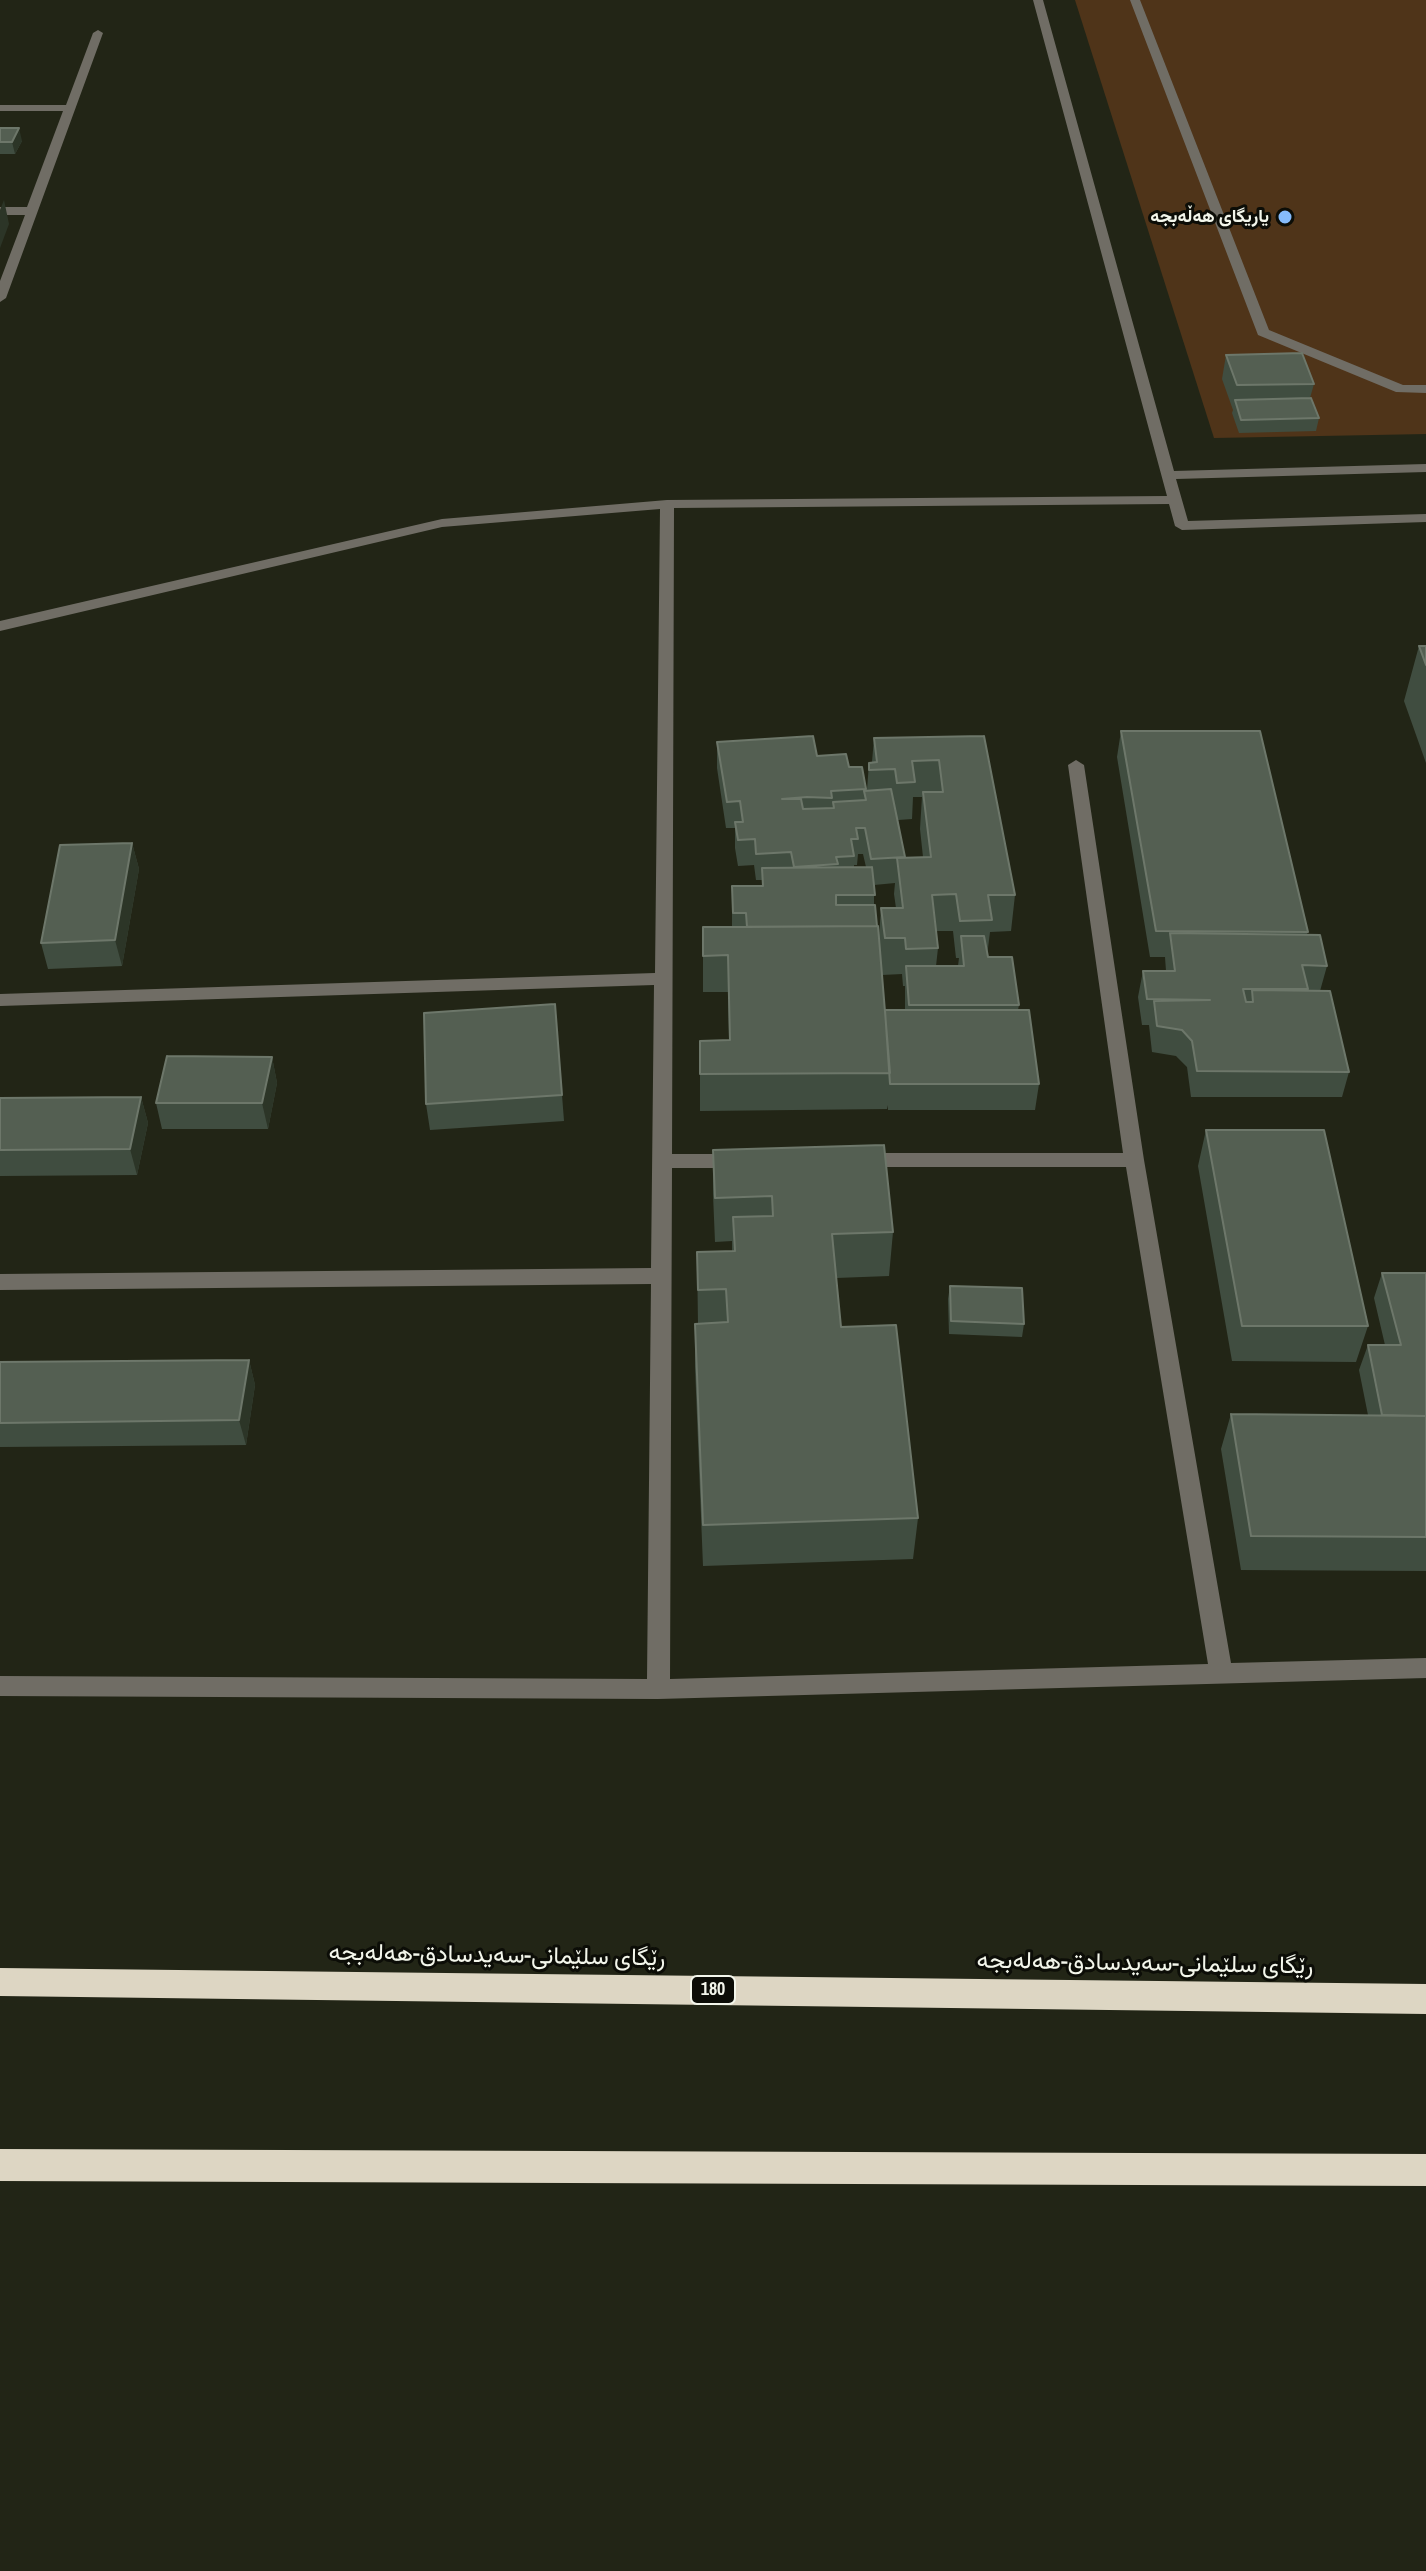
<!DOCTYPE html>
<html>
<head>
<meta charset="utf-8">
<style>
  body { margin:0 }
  canvas { display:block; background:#222516 }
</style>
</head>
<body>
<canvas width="1426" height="2571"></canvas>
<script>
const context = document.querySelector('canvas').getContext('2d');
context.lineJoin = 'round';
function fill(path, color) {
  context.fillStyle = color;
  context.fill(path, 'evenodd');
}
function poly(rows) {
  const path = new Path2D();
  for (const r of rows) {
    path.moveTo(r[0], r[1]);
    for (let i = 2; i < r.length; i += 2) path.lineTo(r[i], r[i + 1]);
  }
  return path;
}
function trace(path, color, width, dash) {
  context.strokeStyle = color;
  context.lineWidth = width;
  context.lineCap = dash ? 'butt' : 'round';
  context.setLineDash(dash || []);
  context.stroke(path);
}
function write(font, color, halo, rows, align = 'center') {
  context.font = font + ' "Archivo Narrow",Vazirmatn,sans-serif';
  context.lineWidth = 6;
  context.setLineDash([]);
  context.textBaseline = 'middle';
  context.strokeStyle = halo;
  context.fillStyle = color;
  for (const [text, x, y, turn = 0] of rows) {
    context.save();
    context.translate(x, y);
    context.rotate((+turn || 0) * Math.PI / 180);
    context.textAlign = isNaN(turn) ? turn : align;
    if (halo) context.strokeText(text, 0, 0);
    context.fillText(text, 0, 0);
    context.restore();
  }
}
fill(poly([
  [1075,0,1426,0,1426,434,1214,438]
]), '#4f3419');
fill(poly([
  [1033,0,1043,0,1174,471,1426,464,1426,472,1176,479,1188,521,1426,514,1426,522,1182,530,1175,526,1169,504,674,508,672,1154,738,1154,748,1161,738,1168,672,1168,670,1679,1208,1664,1126,1167,858,1167,848,1160,858,1153,1123,1153,1068,765,1076,760,1084,765,1144,1160,1231,1663,1426,1658,1426,1678,658,1699,0,1696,0,1676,647,1679,651,1284,0,1290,0,1274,651,1268,654,985,0,1006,0,994,655,973,660,509,442,527,0,631,0,621,442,519,667,500,1167,496,1033,0],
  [1130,0,1140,0,1269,330,1403,385,1426,385,1426,393,1396,392,1258,335,1130,0],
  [98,30,103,33,6,298,0,302,0,281,25,215,0,215,0,207,27,207,63,111,0,111,0,105,66,105,93,33,98,30]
]), '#706d65');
fill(poly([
  [0,1968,1426,1984,1426,2014,0,1996,0,1968],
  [0,2149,1426,2154,1426,2186,0,2181,0,2149]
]), '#ddd6c3');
fill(poly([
  [0,128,22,141,15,154,0,154],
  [1226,355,1314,384,1310,398,1319,418,1316,431,1239,433,1232,413,1233,410,1222,379],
  [1419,646,1426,646,1426,763,1404,701],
  [1121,731,1308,932,1307,934,1327,966,1320,991,1349,1072,1342,1097,1191,1097,1187,1067,1176,1056,1152,1052,1149,1025,1142,1025,1138,997,1143,971,1166,971,1165,957,1150,957,1117,757],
  [984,736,1015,895,1011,931,990,932,987,956,1019,1005,1018,1010,1039,1084,1035,1110,888,1110,888,1105,887,1109,700,1111,700,1041,729,1040,728,992,703,992,703,927,732,927,732,886,762,886,762,880,756,880,754,865,738,866,735,848,735,828,726,828,717,768,717,742,817,756,849,767,866,789,866,790,867,790,869,763,872,762,874,738],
  [913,797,922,797,920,829,923,857,905,857,898,820,912,819],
  [858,854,863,854,866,867,854,867,854,865,857,865],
  [895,883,894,894,896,908,881,908,879,937,874,905,874,885],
  [936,931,953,931,956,958,959,958,958,966,936,966,938,948],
  [902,974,903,986,905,986,905,1010,885,1011,882,975],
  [132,843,139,869,122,966,48,969,41,943],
  [555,1004,564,1121,430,1130,426,1104],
  [272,1057,277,1083,268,1129,162,1129,156,1103],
  [141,1097,148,1123,137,1175,0,1176,0,1098],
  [1206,1130,1368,1326,1356,1362,1232,1361,1198,1166],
  [713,1150,893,1232,889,1276,836,1278,841,1327,918,1518,913,1559,703,1566,695,1367,695,1324,698,1324,697,1252,732,1251,732,1241,715,1242,713,1194],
  [1382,1273,1426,1273,1426,1571,1241,1570,1221,1449,1231,1414,1368,1415,1359,1370,1368,1345,1385,1345,1374,1298],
  [950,1286,1024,1324,1022,1337,949,1334,948,1299],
  [249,1360,255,1385,246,1445,0,1447,0,1362]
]), '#404d40');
fill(poly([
  [19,128,22,141,15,154,12,142],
  [4,200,9,224,0,248,0,210],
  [132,843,139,869,122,966,115,940],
  [272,1057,277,1083,268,1129,262,1103],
  [141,1097,148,1123,137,1175,130,1149],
  [249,1360,255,1385,246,1445,239,1420]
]), '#2c3527');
const building = poly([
  [0,128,19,128,12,142,0,142,0,128],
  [1302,353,1314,384,1237,385,1226,355,1302,353],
  [1311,398,1319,418,1241,420,1235,400,1311,398],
  [1419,646,1426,646,1426,665,1419,646],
  [1121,731,1260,731,1308,932,1156,931,1121,731],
  [813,736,817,756,846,754,849,767,862,767,866,789,831,791,832,798,807,797,782,799,801,799,803,809,834,808,833,802,866,800,864,791,891,789,905,857,871,859,865,828,856,828,858,839,851,839,854,856,836,857,838,864,794,867,791,852,756,854,755,839,738,840,735,822,743,822,740,801,727,802,717,742,813,736],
  [984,736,1015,895,988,895,992,920,960,921,956,894,932,895,938,948,906,949,905,938,885,938,881,908,903,908,897,858,931,857,923,792,943,792,939,760,912,761,915,782,897,783,895,769,869,770,869,763,877,762,874,738,984,736],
  [132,843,115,940,41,943,60,845,132,843],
  [872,867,875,895,836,895,836,905,875,905,877,926,747,927,746,913,733,913,732,886,763,886,762,868,872,867],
  [878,926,890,1073,700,1074,700,1041,730,1040,728,955,703,956,703,927,878,926],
  [1170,933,1320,935,1327,966,1302,965,1308,989,1243,989,1246,1002,1253,1002,1252,990,1330,991,1349,1072,1197,1071,1192,1041,1182,1030,1157,1026,1154,1001,1210,1000,1147,999,1143,971,1175,971,1170,933],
  [961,936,984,936,988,957,1012,957,1019,1005,909,1005,906,966,964,966,961,936],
  [555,1004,562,1095,426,1104,424,1013,555,1004],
  [885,1010,1029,1010,1039,1084,890,1084,885,1010],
  [167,1056,272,1057,262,1103,156,1103,167,1056],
  [141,1097,130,1149,0,1150,0,1098,141,1097],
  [1206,1130,1324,1130,1368,1326,1242,1326,1206,1130],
  [884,1145,893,1232,832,1234,841,1327,896,1325,918,1518,703,1525,695,1324,728,1322,726,1289,698,1290,697,1252,735,1251,733,1217,773,1216,772,1196,715,1198,713,1150,884,1145],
  [1382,1273,1426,1273,1426,1416,1382,1415,1368,1345,1401,1345,1382,1273],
  [950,1286,1022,1288,1024,1324,951,1321,950,1286],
  [249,1360,239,1420,0,1423,0,1362,249,1360],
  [1231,1414,1426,1416,1426,1537,1251,1536,1231,1414]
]);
fill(building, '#545f52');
trace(building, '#6d776a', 2);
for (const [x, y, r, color] of [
  [1285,217,8,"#86bbfb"]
]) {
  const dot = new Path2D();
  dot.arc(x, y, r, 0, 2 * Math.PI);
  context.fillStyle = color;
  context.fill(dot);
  trace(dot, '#0c0d07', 3);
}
write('bold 18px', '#f3f6eb', '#0c0d07', [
  ["یاریگای هەڵەبجە",1269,217]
], 'right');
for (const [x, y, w] of [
  [713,1990,44]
]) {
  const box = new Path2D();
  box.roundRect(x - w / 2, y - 14, w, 28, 6);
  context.fillStyle = '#0c0d07';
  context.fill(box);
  trace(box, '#f3f6eb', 2);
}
write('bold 18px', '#f3f6eb', null, [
  ["180",713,1990]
]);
write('24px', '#f3f6eb', '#0c0d07', [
  ["رێگای سلێمانی-سەیدسادق-هەلەبجە",497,1956,1],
  ["رێگای سلێمانی-سەیدسادق-هەلەبجە",1145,1964,1]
]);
</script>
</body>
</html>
